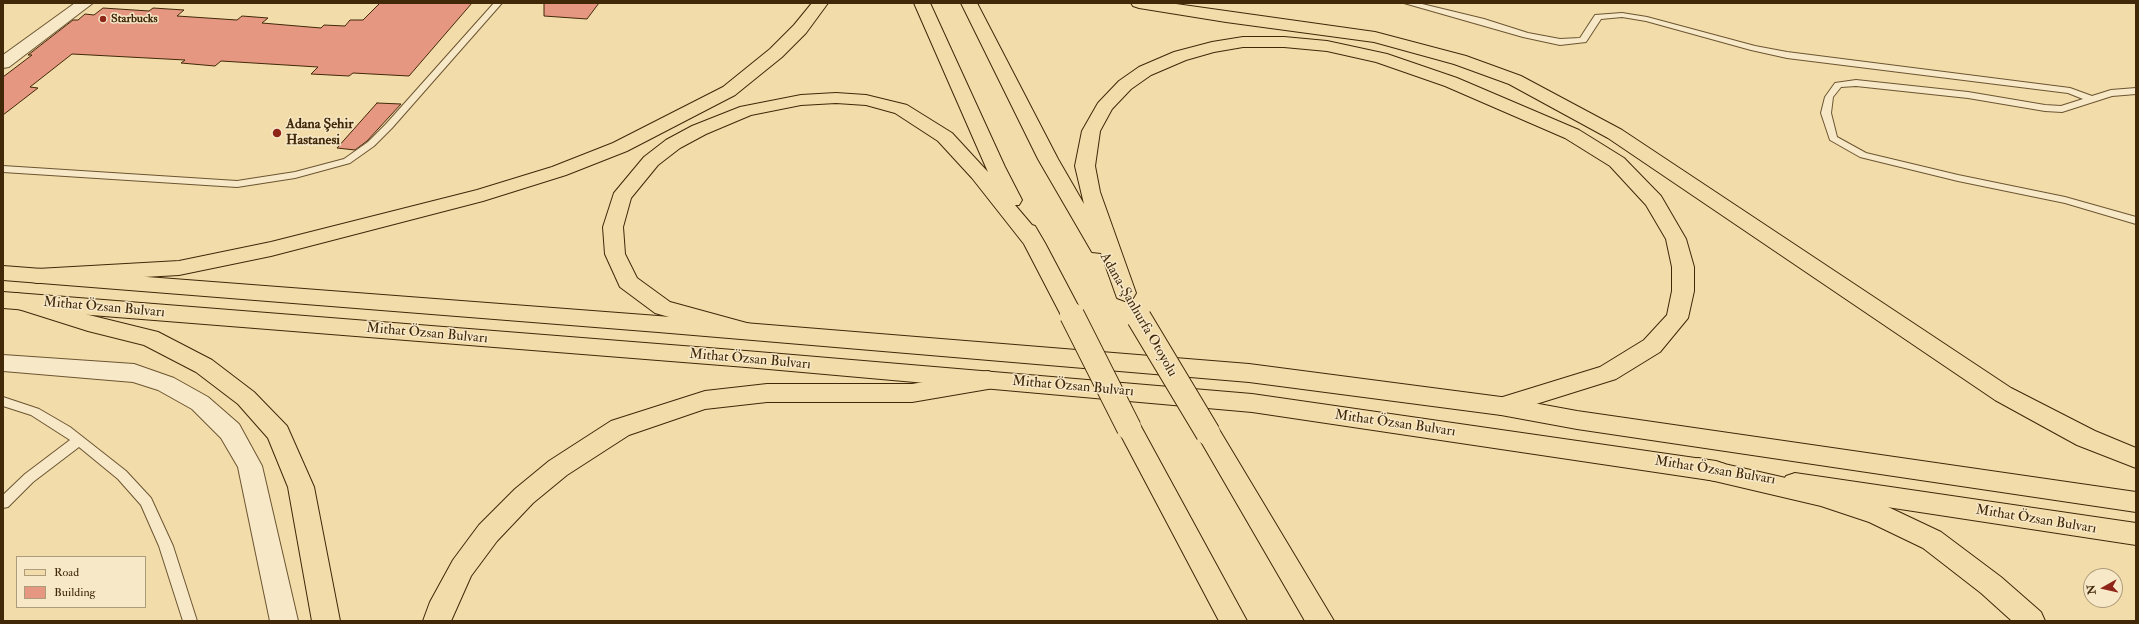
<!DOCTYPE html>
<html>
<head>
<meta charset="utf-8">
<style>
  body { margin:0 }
  #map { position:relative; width:2139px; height:624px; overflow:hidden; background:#f2dcaa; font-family:"IM FELL Double Pica",serif }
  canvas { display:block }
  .frame { position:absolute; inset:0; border:4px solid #402809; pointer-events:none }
  .legend { position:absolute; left:16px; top:556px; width:130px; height:52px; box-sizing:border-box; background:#f7e8c8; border:1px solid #ae9b7c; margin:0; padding:5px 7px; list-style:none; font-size:12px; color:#402809 }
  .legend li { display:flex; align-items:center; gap:8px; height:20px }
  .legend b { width:20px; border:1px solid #ae9b7c }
  .north { position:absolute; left:2083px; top:568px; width:40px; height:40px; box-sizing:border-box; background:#f7e8c8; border:1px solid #ae9b7c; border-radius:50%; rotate:262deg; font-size:11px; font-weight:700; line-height:16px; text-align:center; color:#402809 }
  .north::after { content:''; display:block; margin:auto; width:14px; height:18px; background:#8f2418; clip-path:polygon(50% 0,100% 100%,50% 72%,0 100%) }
</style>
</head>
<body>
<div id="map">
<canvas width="2139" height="624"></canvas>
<div class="frame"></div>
<ul class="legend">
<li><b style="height:5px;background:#f2dcaa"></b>Road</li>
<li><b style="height:11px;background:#e69781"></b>Building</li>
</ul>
<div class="north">N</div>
</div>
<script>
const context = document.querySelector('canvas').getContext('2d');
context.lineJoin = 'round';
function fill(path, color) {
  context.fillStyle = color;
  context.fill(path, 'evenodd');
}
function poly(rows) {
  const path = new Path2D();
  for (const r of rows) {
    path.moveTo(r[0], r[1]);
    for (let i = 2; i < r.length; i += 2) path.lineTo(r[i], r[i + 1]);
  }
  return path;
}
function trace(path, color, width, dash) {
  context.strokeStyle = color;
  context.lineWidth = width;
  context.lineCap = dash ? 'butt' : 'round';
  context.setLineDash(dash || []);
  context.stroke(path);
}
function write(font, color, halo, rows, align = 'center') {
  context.font = font + ' "IM FELL Double Pica",serif';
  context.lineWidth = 3;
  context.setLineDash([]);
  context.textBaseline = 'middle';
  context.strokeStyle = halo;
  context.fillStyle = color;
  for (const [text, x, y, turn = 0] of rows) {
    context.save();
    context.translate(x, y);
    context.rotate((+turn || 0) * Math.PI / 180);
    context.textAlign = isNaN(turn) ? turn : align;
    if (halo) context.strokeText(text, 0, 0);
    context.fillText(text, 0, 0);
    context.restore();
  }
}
const building = poly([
  [380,3,472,3,409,76,353,73,349,76,311,74,318,67,221,61,215,66,181,63,185,60,72,54,30,87,38,88,3,115,3,77,32,55,28,55,73,20,78,20,85,14,94,15,103,8,149,11,153,8,184,10,177,16,237,20,242,16,268,18,262,23,321,28,324,25,345,26,350,20,363,20,380,3],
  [544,3,599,3,587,19,544,16,544,3],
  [377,103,401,104,367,141,355,150,337,148,377,103]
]);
fill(building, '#e69781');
trace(building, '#402809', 1);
const service = poly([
  [494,3,502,3,392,128,374,146,350,163,295,178,237,187,3,172,3,166,237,181,295,172,344,159,368,142,386,124,494,3],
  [1404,3,1418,3,1484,19,1528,33,1560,39,1580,38,1595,15,1622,13,1647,17,1755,46,1787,52,2070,88,2092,96,2111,90,2136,88,2136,94,2112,96,2062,112,2045,111,1968,98,1856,86,1841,87,1833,97,1831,113,1837,137,1866,153,1958,175,2065,197,2136,217,2136,224,2065,203,1958,181,1860,157,1830,140,1821,113,1825,97,1835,83,1856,80,1968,92,2045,105,2061,106,2083,99,2068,93,1787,58,1751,50,1646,21,1622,17,1601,19,1586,42,1560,45,1523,37,1404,3],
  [3,397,39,409,70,427,126,471,151,498,173,546,197,621,183,621,159,546,141,505,118,479,79,447,33,482,8,507,3,508,3,495,25,474,70,440,31,415,3,406,3,397]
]);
const minor = poly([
  [75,3,93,3,9,67,3,68,3,55,75,3],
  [3,355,134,364,174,378,208,397,239,424,262,466,298,621,270,621,238,467,221,438,192,409,158,390,133,382,3,371,3,355]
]);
const primary = poly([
  [3,266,658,316,1249,364,1501,397,1577,411,2136,492,2136,512,1577,429,1501,415,1249,382,658,332,3,280,3,266],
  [3,292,746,351,1252,394,1716,461,1725,464,1728,471,1725,478,1716,481,1252,412,746,367,3,308,3,292],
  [1795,473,2136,523,2136,545,1795,493,1786,490,1782,483,1786,476,1795,473]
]);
const motorway = poly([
  [812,3,828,3,806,33,782,57,735,95,627,151,566,175,483,201,271,256,179,275,37,283,29,281,26,276,29,271,37,269,179,261,271,242,477,190,552,167,613,143,723,87,770,49,794,25,812,3],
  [914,3,930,3,1005,167,1022,200,1019,205,1015,205,1032,225,1035,226,1045,243,1083,315,1080,321,1072,323,1064,321,1024,244,972,178,938,141,895,113,866,105,836,103,801,105,751,115,706,134,680,148,658,165,631,198,623,227,625,254,637,278,670,302,754,325,757,331,754,337,746,339,655,313,620,287,605,254,603,227,614,193,644,157,666,140,692,126,740,107,801,95,836,93,866,95,907,105,952,133,988,172,914,3],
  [961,3,977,3,1058,159,1084,204,1075,166,1082,131,1098,103,1119,81,1139,67,1174,52,1212,42,1243,37,1284,37,1327,41,1387,54,1457,78,1579,130,1624,158,1661,196,1686,239,1694,267,1694,291,1688,318,1660,352,1616,379,1501,415,1493,412,1489,406,1493,400,1600,367,1644,340,1667,315,1672,291,1672,267,1666,239,1646,205,1610,166,1565,138,1445,86,1376,62,1327,51,1284,47,1243,47,1214,52,1186,60,1151,75,1131,89,1112,109,1100,131,1095,166,1100,192,1136,293,1133,298,1125,301,1117,298,1101,253,1092,252,1038,159,961,3],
  [1131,3,1169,3,1375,32,1466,56,1521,76,1622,130,2011,388,2095,431,2136,448,2136,468,2077,445,1995,400,1608,138,1509,84,1454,64,1374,42,1226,22,1139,8,1133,6,1131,3],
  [17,293,89,315,158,332,212,360,254,392,287,426,314,487,340,621,312,621,288,487,268,438,238,404,196,372,144,345,88,331,9,306,6,301,9,296,17,293],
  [988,371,996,374,1000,380,996,386,988,389,912,402,767,402,705,409,629,435,567,475,533,503,497,541,471,576,451,621,423,621,430,602,453,560,479,525,515,489,549,461,611,421,705,391,767,384,912,384,988,371],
  [1129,419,1138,421,1247,621,1219,621,1117,428,1120,421,1129,419],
  [1208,424,1217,426,1334,621,1305,621,1196,433,1199,426,1208,424],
  [1698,458,1821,486,1886,506,1941,532,2001,577,2041,612,2045,621,2012,621,1981,593,1923,548,1869,522,1821,506,1689,475,1686,468,1689,461,1698,458]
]);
trace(service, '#6c5531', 2);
trace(minor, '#6c5531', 2);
trace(primary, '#402809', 2);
trace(motorway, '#402809', 2);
fill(service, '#f7e8c8');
fill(minor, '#f7e8c8');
fill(primary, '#f2dcaa');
fill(motorway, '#f2dcaa');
const motorwayBridge = poly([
  [1072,315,1129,428],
  [1139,318,1208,433]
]);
trace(motorwayBridge, '#402809', 26, []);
trace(motorwayBridge, '#f2dcaa', 24);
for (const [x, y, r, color] of [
  [103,19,4,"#8f2418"],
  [277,133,5,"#8f2418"]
]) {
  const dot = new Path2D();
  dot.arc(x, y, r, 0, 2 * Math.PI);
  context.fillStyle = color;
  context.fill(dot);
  trace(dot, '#f7e8c8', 1.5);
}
write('bold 12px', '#402809', '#f7e8c8', [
  ["Starbucks",111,19]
], 'left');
write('bold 14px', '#402809', '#f7e8c8', [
  ["Adana Şehir",286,125],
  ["Hastanesi",286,141]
], 'left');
write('14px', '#402809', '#f7e8c8', [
  ["Mithat Özsan Bulvarı",104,308,5],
  ["Adana-Şanlıurfa Otoyolu",1138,315,60],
  ["Mithat Özsan Bulvarı",427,334,5],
  ["Mithat Özsan Bulvarı",750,360,5],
  ["Mithat Özsan Bulvarı",1073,387,5],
  ["Mithat Özsan Bulvarı",1395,424,8],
  ["Mithat Özsan Bulvarı",1715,471,9],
  ["Mithat Özsan Bulvarı",2036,520,9]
]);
</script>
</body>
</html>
